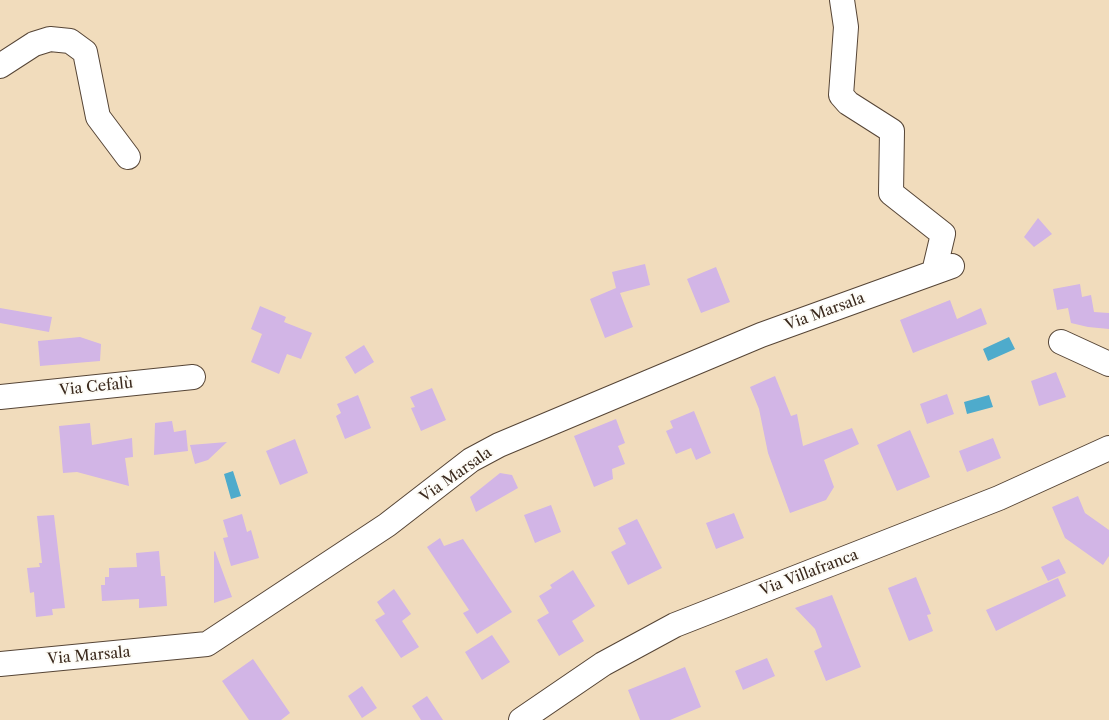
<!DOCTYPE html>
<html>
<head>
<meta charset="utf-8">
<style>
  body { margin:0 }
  canvas { display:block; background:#f1dcbc }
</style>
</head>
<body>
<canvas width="1109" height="720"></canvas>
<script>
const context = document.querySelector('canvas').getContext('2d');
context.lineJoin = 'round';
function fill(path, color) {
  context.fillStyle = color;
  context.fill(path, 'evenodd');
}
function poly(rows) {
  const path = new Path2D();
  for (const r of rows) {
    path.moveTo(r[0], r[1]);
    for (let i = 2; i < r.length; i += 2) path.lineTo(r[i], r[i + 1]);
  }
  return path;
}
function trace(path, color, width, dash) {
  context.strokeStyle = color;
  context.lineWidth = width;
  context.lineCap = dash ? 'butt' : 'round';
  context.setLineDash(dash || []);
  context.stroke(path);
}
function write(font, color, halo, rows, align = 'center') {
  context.font = font + ' "Libre Caslon Text",serif';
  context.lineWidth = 4;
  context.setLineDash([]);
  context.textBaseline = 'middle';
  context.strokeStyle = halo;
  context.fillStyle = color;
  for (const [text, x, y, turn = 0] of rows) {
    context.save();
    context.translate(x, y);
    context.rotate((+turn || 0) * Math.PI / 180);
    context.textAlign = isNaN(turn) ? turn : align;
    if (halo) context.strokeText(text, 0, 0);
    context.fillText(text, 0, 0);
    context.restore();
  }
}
fill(poly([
  [1009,337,1015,349,988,361,983,349],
  [989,395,993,407,967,414,964,402],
  [233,471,241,496,231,499,224,474]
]), '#4eabcc');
fill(poly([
  [1038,218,1052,234,1034,247,1024,237],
  [645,264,650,285,620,293,633,327,605,338,590,299,616,288,612,272],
  [716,267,730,302,701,313,687,279],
  [1080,284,1082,297,1091,295,1094,312,1109,313,1109,329,1088,327,1071,323,1068,308,1057,310,1053,289],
  [950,300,957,319,981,308,987,324,913,353,900,320],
  [260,306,286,317,284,322,312,333,301,359,287,354,279,374,251,362,262,334,251,329],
  [0,308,52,317,49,332,0,323],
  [80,337,101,344,100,361,40,366,38,341],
  [364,345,374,362,355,374,345,357],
  [1056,372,1066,397,1039,406,1031,381],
  [775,376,791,416,797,414,803,446,852,428,859,444,824,460,834,487,826,500,790,513,768,453,759,409,750,387],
  [432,388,446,420,421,431,411,408,415,407,410,397],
  [947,394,954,414,927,424,920,404],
  [358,395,371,428,345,439,336,416,341,413,337,404],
  [694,411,711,453,696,460,691,448,676,454,666,431,673,428,670,421],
  [616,419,625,443,618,446,625,464,612,469,613,479,594,487,574,436],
  [172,421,174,432,186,430,188,451,154,455,155,423],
  [90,423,92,445,132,438,133,457,125,458,129,486,77,472,63,473,59,426],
  [910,430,930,477,897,491,877,445],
  [993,438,1001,458,967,472,959,451],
  [295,439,308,473,280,485,266,451],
  [227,442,208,460,195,464,190,445],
  [500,473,512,475,518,488,476,512,470,497],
  [1078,496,1085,513,1109,530,1109,556,1103,565,1065,538,1052,507],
  [551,505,561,532,535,543,524,515],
  [734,513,744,538,716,549,706,523],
  [242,514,247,532,251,530,259,558,231,566,223,538,228,537,223,520],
  [54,515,65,608,52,609,53,615,36,617,34,592,30,593,27,568,40,567,39,563,42,563,37,516],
  [637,519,662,568,628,585,611,552,626,544,618,528],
  [440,538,444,546,463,539,512,612,477,634,463,613,469,610,427,547],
  [159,551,161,576,165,576,167,606,139,608,139,599,102,601,101,585,105,585,105,577,109,577,109,568,137,567,136,553],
  [215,551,232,597,214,603,214,552],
  [1059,559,1066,573,1048,581,1041,567],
  [573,570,595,606,572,621,584,641,559,656,537,620,549,613,539,596,552,588,550,585],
  [916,577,931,614,927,615,933,631,909,641,888,588],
  [1058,578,1066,596,996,631,986,610],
  [394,589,411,614,402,621,419,647,401,658,375,620,385,614,377,602],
  [832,595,861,667,826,681,814,651,822,647,815,629,795,608],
  [492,635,510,662,482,680,465,652],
  [767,658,775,676,743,690,735,671],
  [253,659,290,713,281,720,249,720,222,681],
  [685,667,701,707,670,720,640,720,628,690],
  [362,686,377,708,362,718,348,696],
  [427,696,443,720,421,720,412,706]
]), '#d2b5e6');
const street = poly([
  [842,0,846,27,841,95,848,103,892,131,891,193,943,234,934,272],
  [0,66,34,44,50,39,70,41,85,52,98,117,128,157],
  [1061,342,1109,364],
  [0,397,193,377],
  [0,664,207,644,387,525,471,460,499,445,761,335,952,266],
  [521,720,603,664,675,625,999,498,1109,448]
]);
trace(street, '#564536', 26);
trace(street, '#fff', 24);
write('15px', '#3b2a1e', '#fdfcf7', [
  ["Via Marsala",825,312,-20],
  ["Via Cefalù",96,387,-6],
  ["Via Marsala",456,475,-35],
  ["Via Villafranca",809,573,-21],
  ["Via Marsala",89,656,-5]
]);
</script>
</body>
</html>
